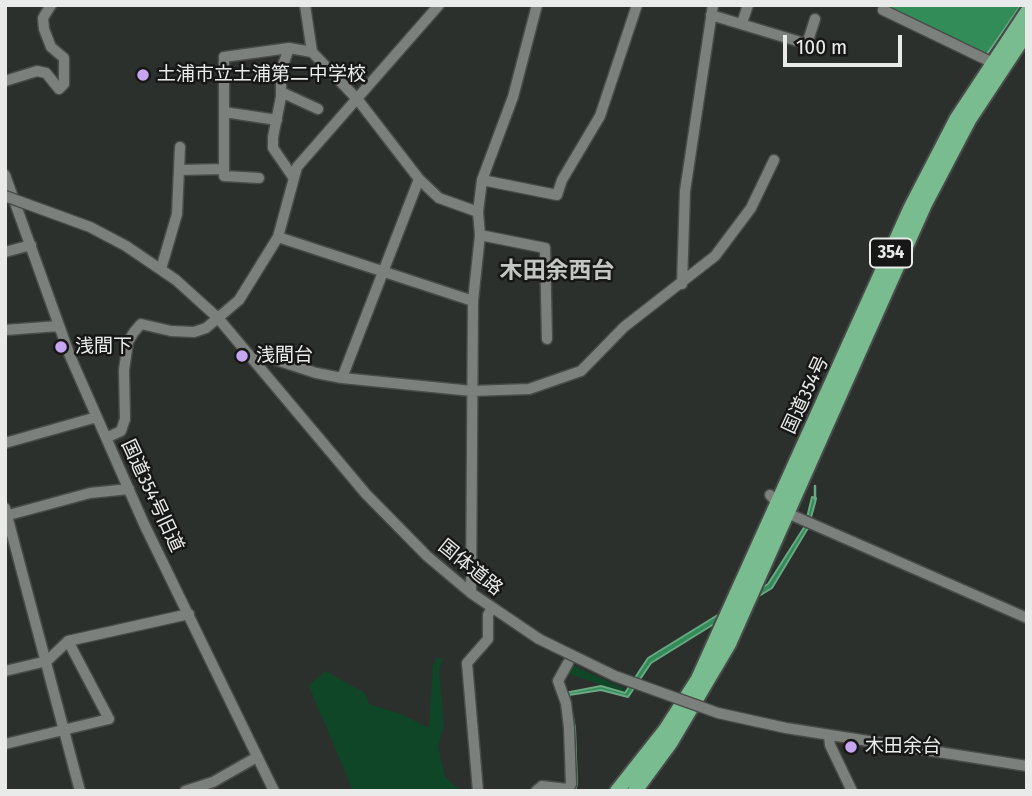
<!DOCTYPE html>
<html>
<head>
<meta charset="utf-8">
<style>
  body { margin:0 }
  #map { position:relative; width:1032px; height:796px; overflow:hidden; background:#2c302d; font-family:"Fira Sans Condensed",sans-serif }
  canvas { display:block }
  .frame { position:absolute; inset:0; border:7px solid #e8ebe9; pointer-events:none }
  .scale { position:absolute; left:783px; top:35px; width:119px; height:32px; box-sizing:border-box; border:4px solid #e8ebe9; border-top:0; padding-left:9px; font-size:21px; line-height:24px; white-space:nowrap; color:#e8ebe9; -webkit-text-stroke:5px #161716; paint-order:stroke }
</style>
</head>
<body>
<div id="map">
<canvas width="1032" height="796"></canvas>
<div class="frame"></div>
<div class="scale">100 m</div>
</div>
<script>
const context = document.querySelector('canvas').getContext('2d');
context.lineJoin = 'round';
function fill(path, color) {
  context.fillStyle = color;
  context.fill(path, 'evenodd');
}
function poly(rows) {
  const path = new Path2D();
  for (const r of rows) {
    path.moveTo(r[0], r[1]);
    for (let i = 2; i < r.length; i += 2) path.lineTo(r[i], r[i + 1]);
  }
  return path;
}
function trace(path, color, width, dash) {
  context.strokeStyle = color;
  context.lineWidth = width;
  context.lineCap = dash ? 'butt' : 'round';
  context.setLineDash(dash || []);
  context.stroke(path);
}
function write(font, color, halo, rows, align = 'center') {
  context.font = font + ' "Fira Sans Condensed","Noto Sans JP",sans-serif';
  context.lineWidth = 5;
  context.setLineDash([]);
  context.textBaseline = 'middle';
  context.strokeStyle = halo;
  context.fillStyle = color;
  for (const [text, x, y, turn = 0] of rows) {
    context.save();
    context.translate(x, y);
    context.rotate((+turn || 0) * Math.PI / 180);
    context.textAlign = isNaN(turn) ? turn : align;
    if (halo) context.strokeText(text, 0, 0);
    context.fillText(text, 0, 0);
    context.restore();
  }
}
fill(poly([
  [437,658,443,658,439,670,444,727,438,746,445,777,461,791,353,791,309,686,325,671,365,693,369,704,401,714,429,728,433,665],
  [572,665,627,690,625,693,569,674]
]), '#0f4627');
const water = poly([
  [887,5,1021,5,985,57,885,9,887,5],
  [812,497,816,498,815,503,808,528,772,588,651,663,628,697,601,690,569,695,575,728,577,784,575,791,570,791,565,693,601,686,625,693,648,658,768,584,805,526,812,497]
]);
fill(water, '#328c57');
trace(water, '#69a883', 2);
trace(poly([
  [815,486,815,499]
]), '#69a883', 2.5);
const minor = poly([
  [305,5,312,52,358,100,419,179,439,198,478,212],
  [885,5,883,10,991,62],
  [711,15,807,44,815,19],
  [742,23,748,5],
  [289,48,281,71,281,97,273,137,273,148,293,177],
  [5,81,37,71,46,73,59,89,64,84,64,58,51,47,44,29,43,18,51,5],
  [281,92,318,109],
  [224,112,277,120],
  [224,169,224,176,259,178],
  [179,170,224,169,224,57,289,48,312,52],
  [5,175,70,356,144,524,274,791],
  [482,180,557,195,562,180,600,116,637,5],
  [480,235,545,248,547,339],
  [278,237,473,301],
  [126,246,176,280,218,318,366,494,427,556,471,593,539,639],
  [5,252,31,245],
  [161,269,177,214,180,147],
  [682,284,685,191,713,5],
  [5,330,59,326],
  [254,358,264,356,316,373,342,378,472,391,529,389,581,371,624,327,715,256,751,208,774,160],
  [342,378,419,179],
  [106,438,121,431,125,419,124,370,128,342,134,332,141,324,171,331,194,332,206,328,239,300,278,237,297,167,439,5],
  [5,443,97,417],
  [770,495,787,513,1027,618],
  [5,508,80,791],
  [5,516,90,493,129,489],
  [471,593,473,301,480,235,478,212,482,180,513,97,537,5],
  [5,671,47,661,68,641,189,614],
  [718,713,786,728,1027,766],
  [829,736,830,745,852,791],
  [5,744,109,719,68,641],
  [185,791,213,782,257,757],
  [478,791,467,663,488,639,488,615,492,608],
  [536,791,542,786,567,789],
  [567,791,571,784,569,728,566,703,558,681,568,663]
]);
const highway = poly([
  [617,791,666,729,698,679,911,207,957,118,1027,12],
  [635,791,671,742,729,644,925,204,969,120,1027,32]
]);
trace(minor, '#484b48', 13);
trace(highway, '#484b48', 18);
trace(minor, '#7c807d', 10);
trace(highway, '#79bc8f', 14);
const minorBridge = poly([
  [5,196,90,227,126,246],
  [539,639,615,676,718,713]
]);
trace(minorBridge, '#484b48', 13, []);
trace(minorBridge, '#7c807d', 10);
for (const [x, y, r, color] of [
  [143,75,7,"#c6a6f0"],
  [61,347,7,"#c6a6f0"],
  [242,356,7,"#c6a6f0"],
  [851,747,7,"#c6a6f0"]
]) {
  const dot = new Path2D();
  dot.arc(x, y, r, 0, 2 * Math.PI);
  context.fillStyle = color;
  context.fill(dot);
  trace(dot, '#161716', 2.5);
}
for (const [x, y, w] of [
  [891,253,42]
]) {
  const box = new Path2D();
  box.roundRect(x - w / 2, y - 14.5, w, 29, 5);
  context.fillStyle = '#161716';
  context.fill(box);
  trace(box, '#e8ebe9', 2);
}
write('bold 18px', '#e8ebe9', null, [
  ["354",891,253]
]);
write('19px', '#e8ebe9', '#161716', [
  ["土浦市立土浦第二中学校",157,75],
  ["浅間下",75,347],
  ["浅間台",256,356],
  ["木田余台",865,747]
], 'left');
write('19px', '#e8ebe9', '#161716', [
  ["国道354号",806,395,-65],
  ["国道354号旧道",152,496,65],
  ["国体道路",470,568,39]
]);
write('bold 23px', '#c3c7c4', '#161716', [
  ["木田余西台",557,272]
]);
</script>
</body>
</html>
